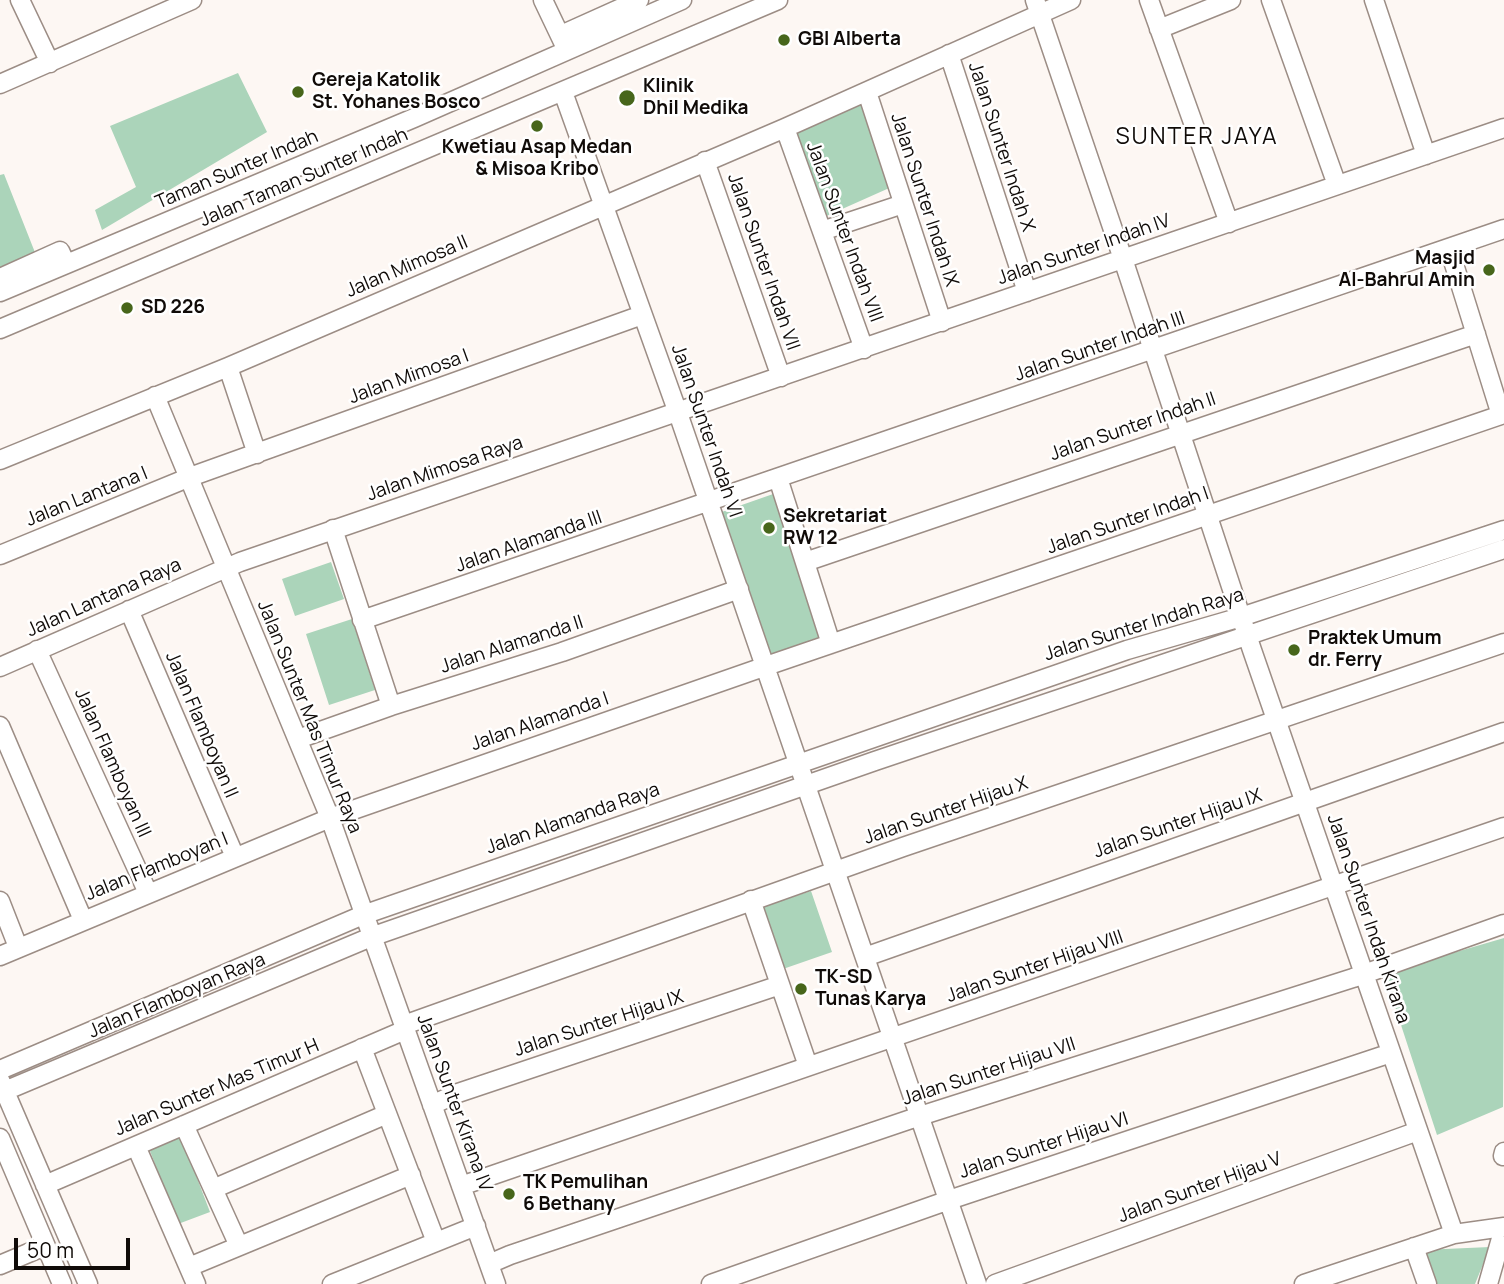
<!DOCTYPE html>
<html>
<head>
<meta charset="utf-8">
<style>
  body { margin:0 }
  #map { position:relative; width:1504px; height:1284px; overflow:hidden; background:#fdf7f3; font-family:Manrope,sans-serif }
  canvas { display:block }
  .scale { position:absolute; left:14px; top:1238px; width:116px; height:32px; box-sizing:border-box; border:4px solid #100b08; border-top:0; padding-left:9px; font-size:21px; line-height:24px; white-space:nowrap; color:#100b08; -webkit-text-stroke:5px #fff; paint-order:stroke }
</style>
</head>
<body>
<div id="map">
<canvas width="1504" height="1284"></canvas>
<div class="scale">50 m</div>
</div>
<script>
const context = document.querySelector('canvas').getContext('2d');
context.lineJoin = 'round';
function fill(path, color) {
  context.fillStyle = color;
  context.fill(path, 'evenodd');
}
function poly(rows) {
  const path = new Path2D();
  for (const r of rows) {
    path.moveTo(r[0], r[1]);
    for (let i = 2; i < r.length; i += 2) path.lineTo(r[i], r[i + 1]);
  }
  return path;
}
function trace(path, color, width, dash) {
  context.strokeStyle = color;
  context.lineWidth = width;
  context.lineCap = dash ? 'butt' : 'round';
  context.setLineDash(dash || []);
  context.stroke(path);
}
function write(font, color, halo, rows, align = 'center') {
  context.font = font + ' Manrope,sans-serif';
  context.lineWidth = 5;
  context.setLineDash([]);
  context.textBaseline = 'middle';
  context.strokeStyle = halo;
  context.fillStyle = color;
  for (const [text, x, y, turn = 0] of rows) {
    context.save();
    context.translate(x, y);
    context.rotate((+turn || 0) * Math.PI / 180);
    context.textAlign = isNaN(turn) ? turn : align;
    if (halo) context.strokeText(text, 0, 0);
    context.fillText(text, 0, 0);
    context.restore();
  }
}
fill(poly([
  [238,73,267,132,102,230,95,210,136,187,110,126],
  [867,102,896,185,822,218,793,134],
  [4,174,36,255,0,272,0,175],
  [776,493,822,636,771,655,716,514],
  [331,562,344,599,295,616,282,579],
  [352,619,375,690,329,705,306,634],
  [811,891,832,952,783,969,762,907],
  [1504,938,1503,1107,1437,1135,1384,973],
  [179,1131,210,1212,178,1224,147,1143],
  [1490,1247,1475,1284,1433,1284,1422,1250]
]), '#abd4ba');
const minor = poly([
  [20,0,50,63],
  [543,0,564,44],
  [1035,0,1123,259,1252,650,1454,1234],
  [1149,0,1229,223],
  [1271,0,1337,185],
  [1374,0,1426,155],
  [1159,29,1231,0],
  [561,35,639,0],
  [949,54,1027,292],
  [0,84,192,0],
  [563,92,678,413,977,1284],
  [867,92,942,322],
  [785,128,864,349],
  [705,161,781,377],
  [822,231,903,204],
  [1449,248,1501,415],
  [0,278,60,251,66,264],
  [0,292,414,118,682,0],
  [0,329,778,0],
  [228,367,257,454],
  [155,396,330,818,496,1284],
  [0,460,228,367,785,128,1071,0],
  [778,478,831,644],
  [333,529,391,706],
  [0,555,190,477,642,315],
  [805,562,1476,334],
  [129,610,235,857],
  [362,620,1504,229],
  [37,650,148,893],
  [0,667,240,562,1504,128],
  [0,726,83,920],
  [298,739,391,706,562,652,739,589],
  [751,900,808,1066],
  [0,901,18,947],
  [0,956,330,818,772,664,1504,414],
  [865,957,1504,732],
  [404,1025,903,847,1504,643],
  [362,1048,436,1242],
  [0,1070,363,915,1127,650,1241,617,1504,530],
  [0,1080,88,1284],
  [0,1093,371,937,875,761,1504,549],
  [432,1105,458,1093,780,985],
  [184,1125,239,1246],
  [0,1138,62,1284],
  [136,1146,196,1284],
  [1503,1156,1504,1152],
  [45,1185,405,1030],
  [461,1186,1504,827],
  [213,1189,387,1114],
  [1414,1247,1427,1284],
  [489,1264,510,1255,920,1116,1353,978,1504,924],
  [0,1265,45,1246],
  [189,1267,411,1175],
  [332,1284,476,1226],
  [711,1284,949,1200,1391,1053],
  [995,1284,1418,1131],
  [1304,1284,1454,1234,1504,1227],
  [1488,1284,1504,1228]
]);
trace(minor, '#9c8d85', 21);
trace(minor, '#fff', 18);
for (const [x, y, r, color] of [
  [784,40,7,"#47661b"],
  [298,92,7,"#47661b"],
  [627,98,9,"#47661b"],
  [537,126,7,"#47661b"],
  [1489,270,7,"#47661b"],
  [127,308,7,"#47661b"],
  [769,528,7,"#47661b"],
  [1294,650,7,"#47661b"],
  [801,989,7,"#47661b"],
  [509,1194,7,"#47661b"]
]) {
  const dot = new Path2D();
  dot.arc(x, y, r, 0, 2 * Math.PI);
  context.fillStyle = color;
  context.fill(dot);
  trace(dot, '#fff', 2.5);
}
write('bold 19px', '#100b08', '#fff', [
  ["GBI Alberta",798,40],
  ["Gereja Katolik",312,81],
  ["St. Yohanes Bosco",312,103],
  ["Klinik",643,87],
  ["Dhil Medika",643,109],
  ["Kwetiau Asap Medan",537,148,"center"],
  ["& Misoa Kribo",537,170,"center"],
  ["Masjid",1475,259,"right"],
  ["Al-Bahrul Amin",1475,281,"right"],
  ["SD 226",141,308],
  ["Sekretariat",783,517],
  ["RW 12",783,539],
  ["Praktek Umum",1308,639],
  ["dr. Ferry",1308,661],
  ["TK-SD",815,978],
  ["Tunas Karya",815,1000],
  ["TK Pemulihan",523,1183],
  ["6 Bethany",523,1205]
], 'left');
write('19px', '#100b08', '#fff', [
  ["Jalan Sunter Indah X",1001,147,72],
  ["Taman Sunter Indah",237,170,-23],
  ["Jalan Taman Sunter Indah",304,178,-23],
  ["Jalan Sunter Indah IX",924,200,72],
  ["Jalan Sunter Indah VIII",844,232,70],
  ["Jalan Sunter Indah IV",1084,250,-19],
  ["Jalan Sunter Indah VII",763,262,71],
  ["Jalan Mimosa II",407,267,-23],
  ["Jalan Sunter Indah III",1100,347,-19],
  ["Jalan Mimosa I",409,377,-20],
  ["Jalan Sunter Indah II",1133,427,-19],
  ["Jalan Sunter Indah VI",706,431,71],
  ["Jalan Mimosa Raya",445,469,-19],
  ["Jalan Lantana I",87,497,-22],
  ["Jalan Sunter Indah I",1128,521,-19],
  ["Jalan Alamanda III",529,542,-19],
  ["Jalan Lantana Raya",104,598,-24],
  ["Jalan Sunter Indah Raya",1144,625,-17],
  ["Jalan Alamanda II",512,645,-18],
  ["Jalan Sunter Mas Timur Raya",309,717,68],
  ["Jalan Alamanda I",540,722,-19],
  ["Jalan Flamboyan II",201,725,67],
  ["Jalan Flamboyan III",112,763,66],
  ["Jalan Sunter Hijau X",946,811,-19],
  ["Jalan Alamanda Raya",573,819,-19],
  ["Jalan Sunter Hijau IX",1178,824,-19],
  ["Jalan Flamboyan I",157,867,-22],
  ["Jalan Sunter Indah Kirana",1368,919,71],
  ["Jalan Sunter Hijau VIII",1035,967,-19],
  ["Jalan Flamboyan Raya",177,996,-23],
  ["Jalan Sunter Hijau IX",599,1024,-18],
  ["Jalan Sunter Hijau VII",989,1072,-18],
  ["Jalan Sunter Mas Timur H",217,1088,-23],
  ["Jalan Sunter Kirana IV",454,1103,70],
  ["Jalan Sunter Hijau VI",1044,1146,-18],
  ["Jalan Sunter Hijau V",1200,1188,-20]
]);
context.letterSpacing = '2px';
write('23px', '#100b08', '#fff', [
  ["SUNTER JAYA",1197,138]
]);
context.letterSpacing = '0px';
</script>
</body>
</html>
